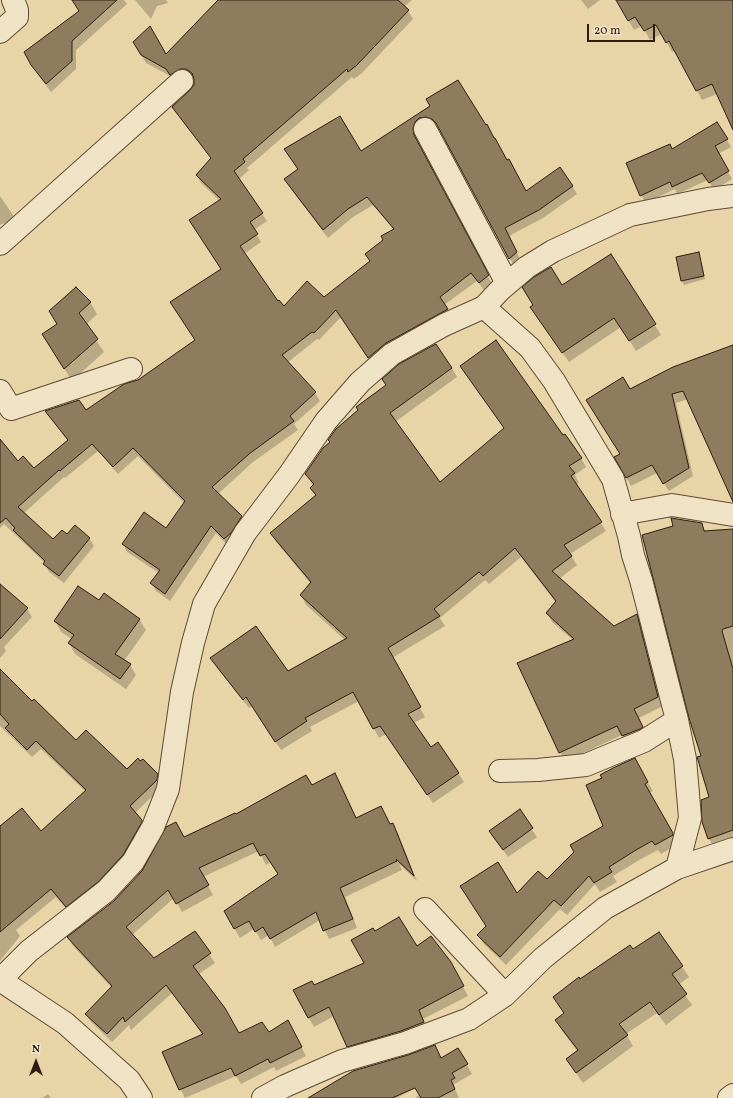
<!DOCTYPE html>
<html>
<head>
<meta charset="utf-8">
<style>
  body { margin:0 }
  #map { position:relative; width:733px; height:1098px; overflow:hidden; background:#e8d4a6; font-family:Vollkorn,serif }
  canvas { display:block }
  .north { position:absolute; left:16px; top:1042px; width:40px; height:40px; -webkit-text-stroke:3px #f0e3c5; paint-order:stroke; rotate:0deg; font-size:11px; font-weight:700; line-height:16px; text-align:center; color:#2f1c10 }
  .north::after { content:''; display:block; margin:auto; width:14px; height:18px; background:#2f1c10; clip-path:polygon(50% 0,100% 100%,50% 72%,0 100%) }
  .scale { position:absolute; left:587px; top:24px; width:68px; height:18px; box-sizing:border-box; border:2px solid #2f1c10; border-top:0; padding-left:5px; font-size:12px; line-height:14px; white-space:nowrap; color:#2f1c10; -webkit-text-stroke:3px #f0e3c5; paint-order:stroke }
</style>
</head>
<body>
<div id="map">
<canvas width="733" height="1098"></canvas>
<div class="north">N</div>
<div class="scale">20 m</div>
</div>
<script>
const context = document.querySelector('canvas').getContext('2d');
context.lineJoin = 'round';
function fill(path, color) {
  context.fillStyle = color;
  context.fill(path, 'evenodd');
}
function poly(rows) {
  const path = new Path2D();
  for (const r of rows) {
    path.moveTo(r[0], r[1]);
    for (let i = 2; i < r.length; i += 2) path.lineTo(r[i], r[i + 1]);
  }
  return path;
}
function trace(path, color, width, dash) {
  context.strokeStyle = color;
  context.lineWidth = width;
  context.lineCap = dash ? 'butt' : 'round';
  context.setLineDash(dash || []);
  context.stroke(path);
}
fill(poly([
  [78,0,124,0,127,4,76,50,76,69,51,92,37,73,25,52,86,8],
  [135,0,166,0,168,3,157,6,151,19],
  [226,0,412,0,404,7,408,11,413,19,362,73,354,79,352,77,247,168,249,170,239,179,267,221,254,230,261,242,244,254,278,302,284,307,324,298,370,262,384,241,394,230,373,205,353,217,328,238,290,188,285,180,298,170,285,150,361,153,431,106,507,161,526,192,572,186,577,194,543,218,509,236,521,261,514,266,441,130,437,126,431,124,419,130,417,137,418,144,492,284,484,290,477,281,444,305,452,317,373,366,341,317,319,340,317,339,287,363,315,393,320,401,294,424,298,430,253,462,218,494,242,516,246,524,229,547,216,533,170,601,156,591,152,584,159,573,127,552,123,544,167,529,184,503,138,456,118,474,98,451,65,478,64,477,24,513,53,541,67,536,89,538,94,546,64,583,49,572,45,563,4,524,0,528,0,440,18,462,34,470,68,441,47,411,86,411,139,381,196,341,222,269,220,201,201,183,197,175,212,159,178,115,195,86,195,80,192,77,172,77,146,63,138,50,166,55],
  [581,0,600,0,588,9],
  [617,0,733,0,733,127,717,94,702,100,676,50,672,52,662,34,650,40,642,26,634,30],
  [717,123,731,147,718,154,732,179,714,190,708,180,677,194,675,189,645,203,627,164,672,150],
  [0,196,13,215,17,222,1,224,0,226],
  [698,253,700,257,705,279,684,285,682,281,677,258],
  [611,255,661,335,636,351,621,327,569,362,537,317,562,286],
  [90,302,97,314,86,325,104,352,72,381,43,335],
  [733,346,733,497,688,399,676,403,693,476,669,491,657,473,631,486,615,457,621,454,630,390],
  [452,368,457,377,395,422,440,483,563,437,581,458,586,467,575,475,579,483,576,485,606,531,570,554,577,565,559,579,613,627,637,616,642,625,663,706,639,718,647,736,628,745,622,735,566,761,560,752,573,640,552,622,547,613,556,603,521,557,489,584,485,580,440,618,445,626,392,658,425,717,414,723,431,748,458,773,464,782,433,803,386,734,379,738,359,701,310,727,312,731,281,750,252,706,249,708,217,668,212,659,287,672,345,640,306,605,301,595,311,584,276,542,271,533,316,496,311,488,313,486,306,474],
  [701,523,706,532,733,530,733,840,714,847,709,839,711,797,702,757],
  [0,585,27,609,32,617,4,647,6,651,0,658],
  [99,602,139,619,146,630,124,661,130,665,136,675,126,689,75,654,69,643,72,639,61,632,55,621],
  [0,670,32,702,76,742,127,770,157,775,162,783,161,788,135,813,146,829,127,863,71,914,56,897,16,930,20,936,0,961,0,828,41,832,86,792,41,749,32,757,0,726],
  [634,760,653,791,649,793,678,844,661,854,658,850,641,859,613,876,617,882,600,892,595,884,567,915,560,909,506,965,484,944,478,935,517,895,547,881,605,826,603,779],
  [340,784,357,819,390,825,393,824,398,833,417,881,399,864,402,870,345,897,357,928,329,939,320,920,275,947,269,935,261,940,254,929,240,938,225,912,279,875,271,862,266,865,259,851,203,877,213,895,182,912,174,898,132,935,154,960,194,932,215,963,199,974,239,1035,269,1033,293,1030,306,1056,276,1071,274,1067,241,1084,236,1076,185,1098,163,1053,203,1035,172,993,131,1030,129,1025,112,1042,91,1022,86,1014,111,987,73,946,68,937,114,902,184,838,236,816,311,786],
  [519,811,537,837,508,857,490,831],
  [659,933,689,977,678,985,692,1005,666,1025,657,1013,626,1034,633,1046,583,1083,574,1070,578,1052,562,1031,556,1021,564,1014,554,998,580,981,633,951],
  [417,947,455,972,468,996,423,1019,429,1032,353,1055,334,1016,314,1027,309,1018,314,986,365,963],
  [458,1049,472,1074,453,1085,459,1098,415,1098,438,1079,435,1076,397,1098,328,1098,441,1059],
  [48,1094,51,1098,42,1098]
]), '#0003');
const building = poly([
  [72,0,117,0,72,41,72,61,46,84,31,65,24,52,79,11,72,0],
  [218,0,398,0,409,10,357,65,348,72,347,69,243,159,245,162,234,171,263,213,250,222,258,234,240,246,278,301,279,300,284,306,307,281,324,297,370,261,365,254,383,240,381,236,394,229,367,197,348,209,323,230,284,179,298,169,284,149,340,116,361,151,430,106,426,99,458,80,486,125,487,124,494,138,495,138,507,160,509,159,526,191,560,167,573,186,539,210,505,228,517,252,509,259,436,123,432,119,426,117,419,118,415,122,413,128,414,135,489,275,479,283,471,273,440,297,448,309,386,343,368,358,336,310,314,333,312,332,282,355,316,392,290,416,294,421,249,454,212,487,242,516,231,533,224,539,211,526,165,594,150,583,160,570,122,544,144,512,166,528,185,501,133,448,113,467,92,444,60,471,59,470,18,507,53,539,62,530,67,534,75,525,90,538,59,576,43,564,45,561,13,530,15,528,6,518,0,523,0,439,18,461,23,456,34,468,68,440,45,411,79,400,86,410,124,384,138,380,195,340,170,302,221,269,189,220,221,199,196,175,211,158,172,107,190,90,194,85,194,79,192,73,186,69,180,69,170,75,166,69,141,55,133,42,150,26,166,54,218,0],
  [616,0,733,0,733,130,712,84,696,91,669,41,666,43,656,25,644,31,635,17,628,21,616,0],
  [717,122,728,139,715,146,729,171,709,183,702,173,672,187,670,182,640,196,626,163,670,144,672,149,717,122],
  [699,252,704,276,681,281,676,257,699,252],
  [611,254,656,324,629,341,614,318,562,353,530,307,533,305,522,287,534,277,551,267,562,285,611,254],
  [76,287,91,302,79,313,98,339,64,369,42,334,57,324,49,311,76,287],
  [496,340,563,435,565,434,582,458,569,466,575,473,571,476,602,522,564,545,572,556,552,571,614,626,637,614,658,697,634,709,643,727,640,729,622,736,617,726,559,753,517,663,574,639,546,613,556,601,515,548,483,576,479,572,434,609,440,616,388,648,421,707,408,714,431,747,438,742,459,773,427,795,380,726,373,729,353,692,305,718,307,721,275,742,246,697,243,700,210,658,256,626,288,671,347,638,300,595,311,582,270,533,316,495,310,488,314,484,305,474,323,448,330,442,328,440,336,429,358,410,356,407,386,385,382,379,399,364,436,344,452,368,390,413,440,482,504,428,460,366,496,340],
  [733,345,733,502,683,391,672,394,689,468,663,484,652,465,626,478,614,457,620,454,586,400,623,377,630,389,673,367,733,345],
  [671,518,702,523,704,531,733,529,733,626,723,629,722,631,733,669,733,830,708,839,702,822,701,800,709,797,698,760,697,757,701,756,689,718,642,535,673,526,671,518],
  [0,584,28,608,0,639,0,584],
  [78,586,99,600,104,593,140,619,115,654,131,664,120,679,68,643,74,635,54,621,78,586],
  [0,669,32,701,34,699,76,740,86,730,127,769,138,758,140,761,143,759,158,774,157,780,130,806,142,820,142,822,123,855,98,882,66,907,51,889,0,932,0,826,22,808,41,831,86,790,36,741,27,750,5,728,9,724,0,714,0,669],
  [635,758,648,782,645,784,673,833,673,835,655,845,652,841,636,850,609,867,612,872,594,883,589,876,561,906,554,900,500,957,477,935,486,926,460,886,498,862,517,893,538,871,547,879,574,852,570,845,603,826,586,785,602,778,600,775,613,768,635,758],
  [335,773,356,818,381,806,390,824,393,823,414,876,396,859,397,861,340,888,353,919,323,931,316,912,270,939,263,927,255,932,249,921,234,929,224,911,278,874,265,854,260,856,253,843,199,868,209,885,176,904,168,890,126,927,154,958,195,931,211,953,193,966,225,1008,239,1033,262,1022,269,1032,288,1020,302,1047,270,1063,268,1059,235,1076,231,1068,179,1090,162,1052,203,1034,166,985,125,1022,123,1017,107,1034,85,1014,112,986,67,937,114,901,142,871,166,827,176,822,184,837,235,813,236,814,306,775,312,785,335,773],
  [520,809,533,828,503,850,489,831,520,809],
  [399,917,417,946,431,936,451,962,464,986,419,1010,424,1022,401,1031,347,1047,329,1007,308,1018,293,990,312,981,314,985,364,963,351,940,373,928,375,931,399,917],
  [659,932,683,966,672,974,687,994,659,1015,650,1002,619,1024,628,1035,576,1073,566,1059,578,1050,555,1020,564,1013,553,997,579,977,580,979,630,945,633,949,659,932],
  [435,1045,441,1058,458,1048,468,1064,452,1073,455,1078,451,1080,455,1089,438,1098,421,1098,415,1088,392,1098,308,1098,353,1071,408,1055,435,1045]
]);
fill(building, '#8f7c5e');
trace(building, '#2f1c10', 1);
const minor = poly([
  [0,32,17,17,17,10,13,0],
  [425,129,507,283],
  [0,244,182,81],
  [484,307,530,348,554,381,613,479,629,536,633,555,641,580,677,720,685,759,690,818,677,868],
  [0,391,11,409,131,369],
  [622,514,672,505,733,515],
  [500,771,538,770,586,765,644,741,677,720],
  [425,909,505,995],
  [0,980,29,951,106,891,133,862,153,827,168,789,182,692,193,643,204,604,245,533,289,475,326,421,360,382,392,354,444,325,484,307,501,289,527,267,553,251,630,215,708,199,733,196],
  [0,980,65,1023,129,1080,141,1098],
  [263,1098,285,1086,342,1061,405,1043,469,1019,505,995,543,958,605,908,677,868,733,849],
  [729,1098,733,1095]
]);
trace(minor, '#5d4a36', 24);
trace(minor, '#f0e3c5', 22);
</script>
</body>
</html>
